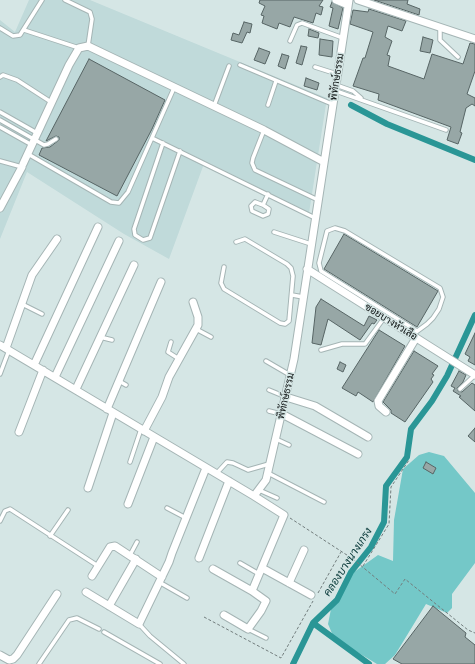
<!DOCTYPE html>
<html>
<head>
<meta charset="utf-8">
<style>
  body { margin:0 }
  canvas { display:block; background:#d5e6e5 }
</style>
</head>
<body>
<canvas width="475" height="664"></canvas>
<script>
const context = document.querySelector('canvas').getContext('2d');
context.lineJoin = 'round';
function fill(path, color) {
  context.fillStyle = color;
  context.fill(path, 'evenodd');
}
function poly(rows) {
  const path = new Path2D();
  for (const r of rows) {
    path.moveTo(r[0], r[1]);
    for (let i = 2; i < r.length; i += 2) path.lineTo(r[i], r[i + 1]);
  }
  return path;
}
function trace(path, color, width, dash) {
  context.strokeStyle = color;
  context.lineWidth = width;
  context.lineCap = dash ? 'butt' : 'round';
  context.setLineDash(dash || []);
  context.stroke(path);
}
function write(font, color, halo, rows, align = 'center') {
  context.font = font + ' Montserrat,Sarabun,sans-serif';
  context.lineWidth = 3;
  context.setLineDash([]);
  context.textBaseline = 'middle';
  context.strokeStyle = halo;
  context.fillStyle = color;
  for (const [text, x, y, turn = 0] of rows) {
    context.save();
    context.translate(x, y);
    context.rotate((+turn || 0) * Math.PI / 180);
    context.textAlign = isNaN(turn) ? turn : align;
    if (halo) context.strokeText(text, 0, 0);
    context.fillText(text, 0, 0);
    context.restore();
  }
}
fill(poly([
  [29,0,90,0,327,98,309,213,205,161,169,259,124,234,27,172,0,239,0,20,15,32]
]), '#c0dada');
fill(poly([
  [429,452,444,456,475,493,475,563,452,594,452,608,447,613,426,604,395,655,385,664,377,664,334,638,328,624,331,609,339,591,350,575,378,555,393,561,394,520,403,469,419,455]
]), '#74c8c8');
trace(poly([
  [351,105,387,124,475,160],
  [313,623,369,664],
  [293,664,313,623,337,600,351,572,371,547,384,522,386,486,407,457,411,429,432,401,447,376,475,315]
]), '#2a9696', 6);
const building = poly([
  [260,0,323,0,319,6,323,7,321,15,316,13,313,23,294,17,290,27,279,23,277,29,262,23,264,16,261,15,265,6,259,3,260,0],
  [374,0,408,0,407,4,420,9,419,15,374,0],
  [332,2,343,8,338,29,329,26,333,8,330,7,332,2],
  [369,9,406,21,402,31,388,26,385,37,392,41,387,55,390,56,388,66,424,79,432,54,463,64,470,43,475,44,475,71,467,94,475,98,475,106,472,104,466,108,460,132,462,133,458,144,447,140,451,127,378,100,379,94,353,86,363,58,365,58,373,32,350,24,353,10,368,12,369,9],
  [244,22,252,24,250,33,247,32,242,43,231,40,233,33,239,35,244,22],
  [309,29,319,33,318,38,308,36,309,29],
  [423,37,433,40,430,53,420,51,423,37],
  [320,39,333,41,332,57,319,55,320,39],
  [301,46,307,47,302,65,296,63,301,46],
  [259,48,270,52,265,64,254,60,259,48],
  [282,54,289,56,285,69,278,66,282,54],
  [89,59,165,100,152,129,117,196,39,155,42,148,50,147,59,140,59,137,56,136,46,141,89,59],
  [306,78,319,83,317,90,304,86,306,78],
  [344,234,438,291,417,327,324,269,344,234],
  [321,299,364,326,369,316,377,320,374,324,372,323,360,340,328,319,321,345,312,343,316,307,321,299],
  [379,330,405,346,373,402,358,392,356,396,342,388,379,330],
  [475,333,475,365,468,361,470,357,465,354,475,333],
  [414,351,438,366,432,374,434,375,431,379,433,382,405,422,391,413,391,410,383,402,414,351],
  [340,362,346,365,343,372,337,369,340,362],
  [459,371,466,375,463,382,457,388,458,391,462,392,472,383,475,385,475,411,459,397,461,396,453,391,455,388,451,386,459,371],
  [475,428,475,442,468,436,475,428],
  [426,462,436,468,433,474,423,468,426,462],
  [433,606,466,633,465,637,475,645,475,664,402,664,393,659,433,606]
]);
fill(building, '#97a7a6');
trace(building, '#576565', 1);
const service = poly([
  [65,0,90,12,92,19,88,46],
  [0,28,13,36,20,35,42,0],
  [440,28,440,40,458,57],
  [24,30,79,48],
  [290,41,297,25,302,23,343,38],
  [240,65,332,104],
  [315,67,337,74],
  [0,77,3,75,17,80,51,102],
  [336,85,353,91,361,98],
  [336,91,446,130],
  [268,105,276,81],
  [214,106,229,66],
  [0,112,37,133],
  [0,120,44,145,48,144,56,139],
  [0,127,32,145],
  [264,130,253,158,252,163,255,170,318,200],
  [152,138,315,218],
  [163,143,134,229,135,235,143,240,150,238,180,151],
  [28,154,111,202,119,203,128,192,174,88],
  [0,161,22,167],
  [255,202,263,205,269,209,268,214,263,216,252,211,251,206,255,202],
  [263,205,268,194],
  [274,232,311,244],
  [224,267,221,283,224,289,280,323,285,324,289,321,293,276,291,268,287,264,245,239,236,242],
  [292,295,303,297],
  [22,304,42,314],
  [196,329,211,337],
  [412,335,427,324,433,318,439,309,443,297,440,288,345,231,335,228,327,231,319,263,321,271,417,331],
  [100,337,112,340],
  [171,342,168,352,179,359],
  [321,350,342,344,365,344,384,318],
  [266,361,290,375],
  [0,374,9,350],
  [119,381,126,385],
  [460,389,475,375],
  [269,390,286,397],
  [269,411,281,414],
  [276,439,289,445],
  [130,462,141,429],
  [268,473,324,502],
  [216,474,227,462,233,463,248,470,269,464],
  [259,490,277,498],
  [167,508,186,518],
  [0,521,5,511,10,509,98,566],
  [50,536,68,510],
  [130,555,137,542],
  [240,563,259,574],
  [159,582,187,598],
  [139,624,150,636,184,664],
  [248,629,266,638],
  [104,632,160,664],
  [39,664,69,620,77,618,99,629]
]);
const minor = poly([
  [336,0,348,5],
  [358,0,475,39],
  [23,164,69,65,79,48,88,46,264,130,324,162],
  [0,208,22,167],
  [307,269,475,375],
  [0,345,254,496,266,480,294,359,349,0],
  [6,348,32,275,57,239],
  [34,365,98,227],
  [55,377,119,241],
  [76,389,134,265],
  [286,397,315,406,368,437],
  [107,409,161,282],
  [386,412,379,406,378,401,416,338],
  [282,414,358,454],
  [144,431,162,397,169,377,198,325,198,317,193,302],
  [19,432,43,370],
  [88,488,113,413],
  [128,504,154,437],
  [199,558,229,481],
  [262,568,311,595],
  [213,569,252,591,284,515,254,496],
  [92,576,110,547,115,546,162,577],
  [289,583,304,550],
  [86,592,139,624,169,562,172,553,206,468],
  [109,606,136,559],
  [224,615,248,629,261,611,266,601,252,591],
  [0,655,9,660,13,659,17,655,57,594]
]);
trace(service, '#a5b5b5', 5.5);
trace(minor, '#a5b5b5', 9);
trace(poly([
  [290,518,353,559,395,594,405,579,468,630,475,633],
  [363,566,389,524,391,487,409,460],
  [318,593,341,552],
  [204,617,281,658,313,601]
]), '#727d7d', 1, [3, 2]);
trace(service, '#fff', 3.5);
trace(minor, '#fff', 7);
write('10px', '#0e1313', '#d5e6e5', [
  ["พิทักษ์ธรรม",337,77,-81],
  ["ซอยบางหัวเสือ",391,322,32],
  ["พิทักษ์ธรรม",286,396,-77]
]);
write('italic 11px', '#093a3a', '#d5e6e5', [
  ["คลองบางนางเกรง",348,562,-57]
]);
</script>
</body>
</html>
